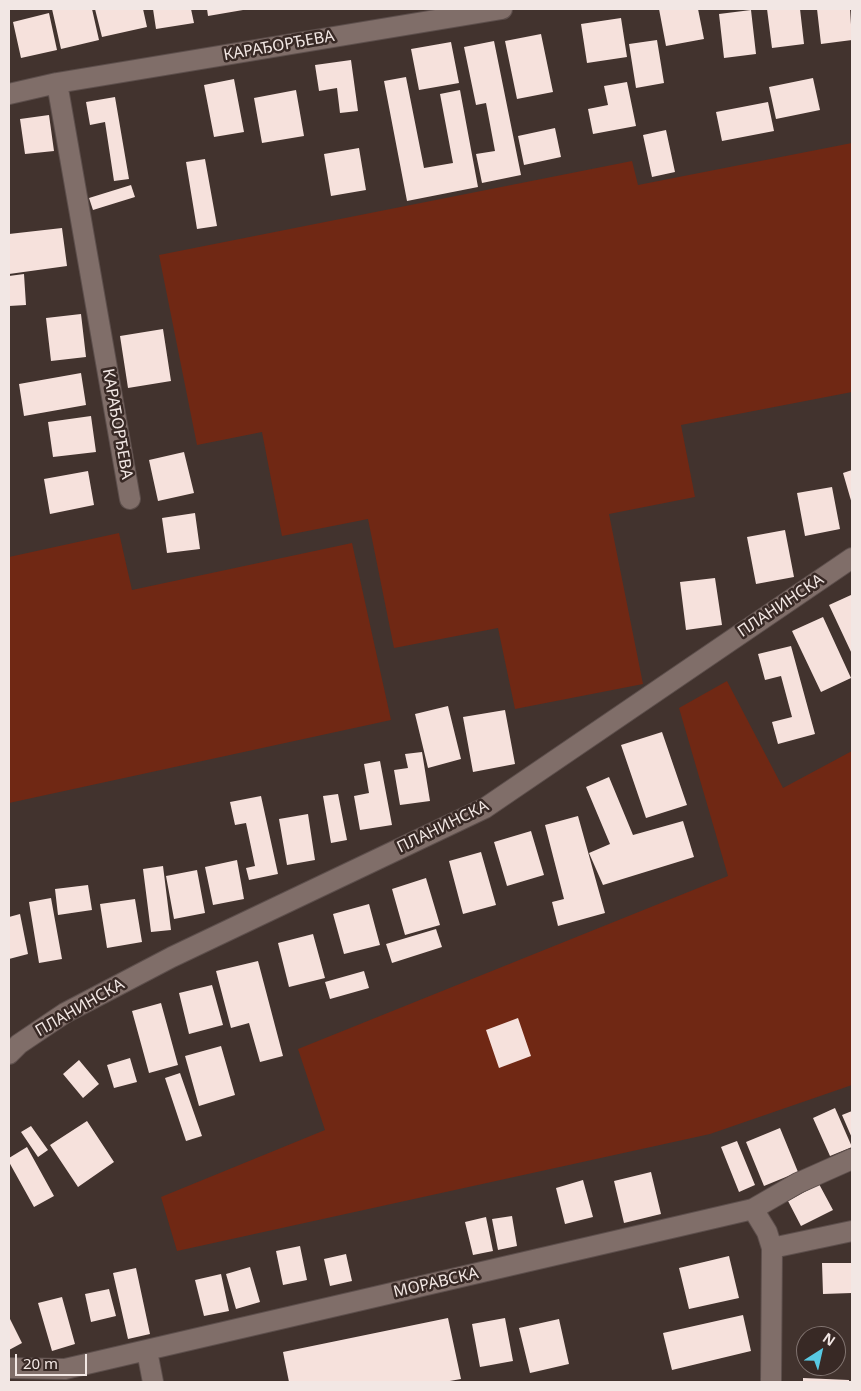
<!DOCTYPE html>
<html>
<head>
<meta charset="utf-8">
<style>
  body { margin:0 }
  #map { position:relative; width:861px; height:1391px; overflow:hidden; background:#42332e; font-family:"Noto Sans",sans-serif }
  canvas { display:block }
  .frame { position:absolute; inset:0; border:10px solid #f2e7e4; pointer-events:none }
  .north { position:absolute; left:796px; top:1326px; width:50px; height:50px; box-sizing:border-box; background:#382925; border:1px solid #827571; border-radius:50%; rotate:35deg; font-size:14px; font-weight:700; line-height:20px; text-align:center; color:#f2e7e4 }
  .north::after { content:''; display:block; margin:auto; width:18px; height:22px; background:#58c9e3; clip-path:polygon(50% 0,100% 100%,50% 72%,0 100%) }
  .scale { position:absolute; left:15px; top:1354px; width:72px; height:22px; box-sizing:border-box; border:2px solid #f2e7e4; border-top:0; padding-left:6px; font-size:15px; line-height:18px; white-space:nowrap; color:#f2e7e4; -webkit-text-stroke:4px #382925; paint-order:stroke }
</style>
</head>
<body>
<div id="map">
<canvas width="861" height="1391"></canvas>
<div class="frame"></div>
<div class="north">N</div>
<div class="scale">20 m</div>
</div>
<script>
const context = document.querySelector('canvas').getContext('2d');
context.lineJoin = 'round';
function fill(path, color) {
  context.fillStyle = color;
  context.fill(path, 'evenodd');
}
function poly(rows) {
  const path = new Path2D();
  for (const r of rows) {
    path.moveTo(r[0], r[1]);
    for (let i = 2; i < r.length; i += 2) path.lineTo(r[i], r[i + 1]);
  }
  return path;
}
function trace(path, color, width, dash) {
  context.strokeStyle = color;
  context.lineWidth = width;
  context.lineCap = dash ? 'butt' : 'round';
  context.setLineDash(dash || []);
  context.stroke(path);
}
function write(font, color, halo, rows, align = 'center') {
  context.font = font + ' "Noto Sans",sans-serif';
  context.lineWidth = 5;
  context.setLineDash([]);
  context.textBaseline = 'middle';
  context.strokeStyle = halo;
  context.fillStyle = color;
  for (const [text, x, y, turn = 0] of rows) {
    context.save();
    context.translate(x, y);
    context.rotate((+turn || 0) * Math.PI / 180);
    context.textAlign = isNaN(turn) ? turn : align;
    if (halo) context.strokeText(text, 0, 0);
    context.fillText(text, 0, 0);
    context.restore();
  }
}
fill(poly([
  [852,143,852,392,681,425,695,497,609,514,643,684,515,709,498,628,394,648,368,519,282,536,262,432,197,445,159,255,632,161,638,185],
  [119,533,132,590,352,543,391,720,9,803,9,557],
  [727,681,783,788,852,751,852,1085,710,1134,177,1251,161,1197,325,1130,298,1049,728,876,679,708]
]), '#702814');
fill(poly([
  [52,9,92,9,99,40,61,49],
  [95,9,143,9,147,27,102,37],
  [153,9,191,9,194,23,156,29],
  [207,9,243,9,243,10,208,16],
  [659,9,698,9,704,39,666,46],
  [767,9,800,9,804,44,772,48],
  [817,9,850,9,852,40,821,44],
  [751,10,756,54,724,58,719,14],
  [49,13,57,50,21,58,13,22],
  [621,18,627,57,587,63,581,24],
  [541,34,553,92,517,99,505,41],
  [657,40,664,83,636,88,629,44],
  [494,41,521,175,482,183,476,154,495,151,486,103,476,105,464,47],
  [451,42,459,83,419,90,411,49],
  [351,60,358,111,340,113,337,88,319,91,315,65],
  [406,77,424,168,453,163,440,94,460,90,478,187,407,201,384,81],
  [813,78,820,110,776,119,769,87],
  [234,79,244,132,214,137,204,85],
  [627,82,636,126,593,134,588,109,608,105,604,86],
  [296,90,304,136,262,143,254,98],
  [115,97,129,179,114,181,105,122,90,125,86,102],
  [768,102,774,131,722,141,716,112],
  [49,115,54,151,25,154,20,119],
  [555,128,561,157,524,165,518,136],
  [666,130,675,172,652,177,643,135],
  [359,148,366,190,331,196,324,154],
  [205,159,217,226,197,229,186,162],
  [131,185,135,197,93,210,89,198],
  [62,228,67,266,9,274,9,234],
  [24,274,26,305,9,306,9,276],
  [81,314,86,357,51,361,46,318],
  [163,329,171,381,128,388,120,336],
  [81,373,86,405,24,416,19,384],
  [91,416,96,452,53,457,48,422],
  [184,452,194,493,158,501,149,460],
  [852,470,852,504,843,473],
  [88,471,94,505,50,514,44,479],
  [832,487,840,529,805,536,797,493],
  [195,513,200,549,167,553,162,518],
  [785,530,794,577,756,584,747,537],
  [715,578,722,625,686,630,680,582],
  [851,595,852,598,852,654,829,605],
  [823,617,851,678,821,692,792,631],
  [791,646,815,734,778,744,772,722,792,717,781,676,765,680,758,654],
  [448,706,461,759,428,768,415,714],
  [505,710,515,764,473,772,463,717],
  [662,732,687,805,646,818,621,745],
  [422,752,430,801,400,805,394,770,408,768,405,754],
  [380,761,392,825,360,830,354,796,369,793,364,764],
  [609,777,633,835,683,821,694,857,603,885,589,853,610,844,586,787],
  [338,794,347,840,331,843,323,796],
  [261,796,278,874,249,880,246,868,255,866,246,823,235,825,230,802],
  [308,814,315,860,287,865,279,819],
  [578,816,605,913,558,926,552,902,564,899,545,825],
  [531,831,544,875,507,886,494,842],
  [481,852,496,905,463,914,449,861],
  [237,860,244,899,213,905,205,867],
  [163,866,171,930,151,932,143,869],
  [197,870,205,913,174,919,166,876],
  [426,878,440,925,405,935,392,889],
  [88,885,92,910,58,915,55,889],
  [51,898,62,959,39,963,29,902],
  [135,899,142,942,107,948,100,904],
  [369,904,380,945,344,954,333,914],
  [20,914,28,954,9,959,9,917],
  [436,929,442,947,392,963,386,944],
  [313,934,325,978,289,987,278,943],
  [258,961,283,1056,260,1062,249,1023,231,1028,216,971],
  [364,971,369,988,330,999,325,982],
  [212,985,223,1025,189,1034,179,993],
  [161,1003,178,1065,149,1073,132,1011],
  [518,1018,531,1056,499,1068,486,1030],
  [221,1046,235,1095,199,1106,185,1056],
  [130,1058,137,1082,114,1088,107,1065],
  [79,1060,99,1084,83,1098,63,1074],
  [180,1073,202,1136,186,1141,165,1078],
  [835,1108,852,1147,830,1156,813,1118],
  [852,1111,852,1138,842,1115],
  [87,1121,114,1162,78,1187,50,1145],
  [31,1126,48,1150,38,1157,21,1132],
  [780,1128,798,1172,764,1186,746,1142],
  [737,1141,755,1185,739,1192,721,1147],
  [27,1147,54,1196,34,1207,9,1162,9,1158],
  [651,1172,661,1214,624,1223,614,1181],
  [583,1180,593,1217,565,1224,556,1188],
  [819,1184,833,1210,801,1226,788,1201],
  [512,1216,517,1246,498,1250,492,1219],
  [486,1217,493,1251,473,1255,465,1222],
  [300,1246,307,1280,283,1285,276,1251],
  [346,1254,352,1281,330,1286,324,1259],
  [729,1256,739,1298,689,1309,679,1268],
  [822,1263,852,1263,852,1293,823,1294],
  [250,1267,260,1302,236,1309,226,1274],
  [136,1268,150,1334,128,1339,113,1273],
  [221,1274,229,1311,204,1316,195,1280],
  [109,1289,116,1316,91,1322,85,1294],
  [62,1297,75,1344,52,1351,38,1303],
  [743,1315,751,1351,672,1370,663,1333],
  [448,1318,461,1379,444,1382,289,1382,283,1352],
  [505,1318,513,1361,480,1367,472,1324],
  [10,1319,22,1343,9,1350,9,1320],
  [559,1319,569,1364,530,1373,519,1328],
  [803,1378,849,1380,849,1382,803,1382]
]), '#f6e1dc');
const street = poly([
  [57,83,130,499],
  [9,94,57,83,502,9],
  [9,1054,19,1044,65,1013,172,957,485,808,852,558],
  [753,1209,767,1232,772,1248,771,1382],
  [772,1248,852,1231],
  [147,1351,153,1382],
  [9,1368,65,1369,753,1209,798,1183,852,1159]
]);
trace(street, '#5d4f4c', 22);
trace(street, '#806e69', 20);
write('16px', '#f2e7e4', '#382925', [
  ["КАРАЂОРЂЕВА",279,46,-10],
  ["КАРАЂОРЂЕВА",117,424,80],
  ["ПЛАНИНСКА",781,606,-34],
  ["ПЛАНИНСКА",443,827,-26],
  ["ПЛАНИНСКА",80,1008,-30],
  ["МОРАВСКА",436,1283,-13]
]);
</script>
</body>
</html>
